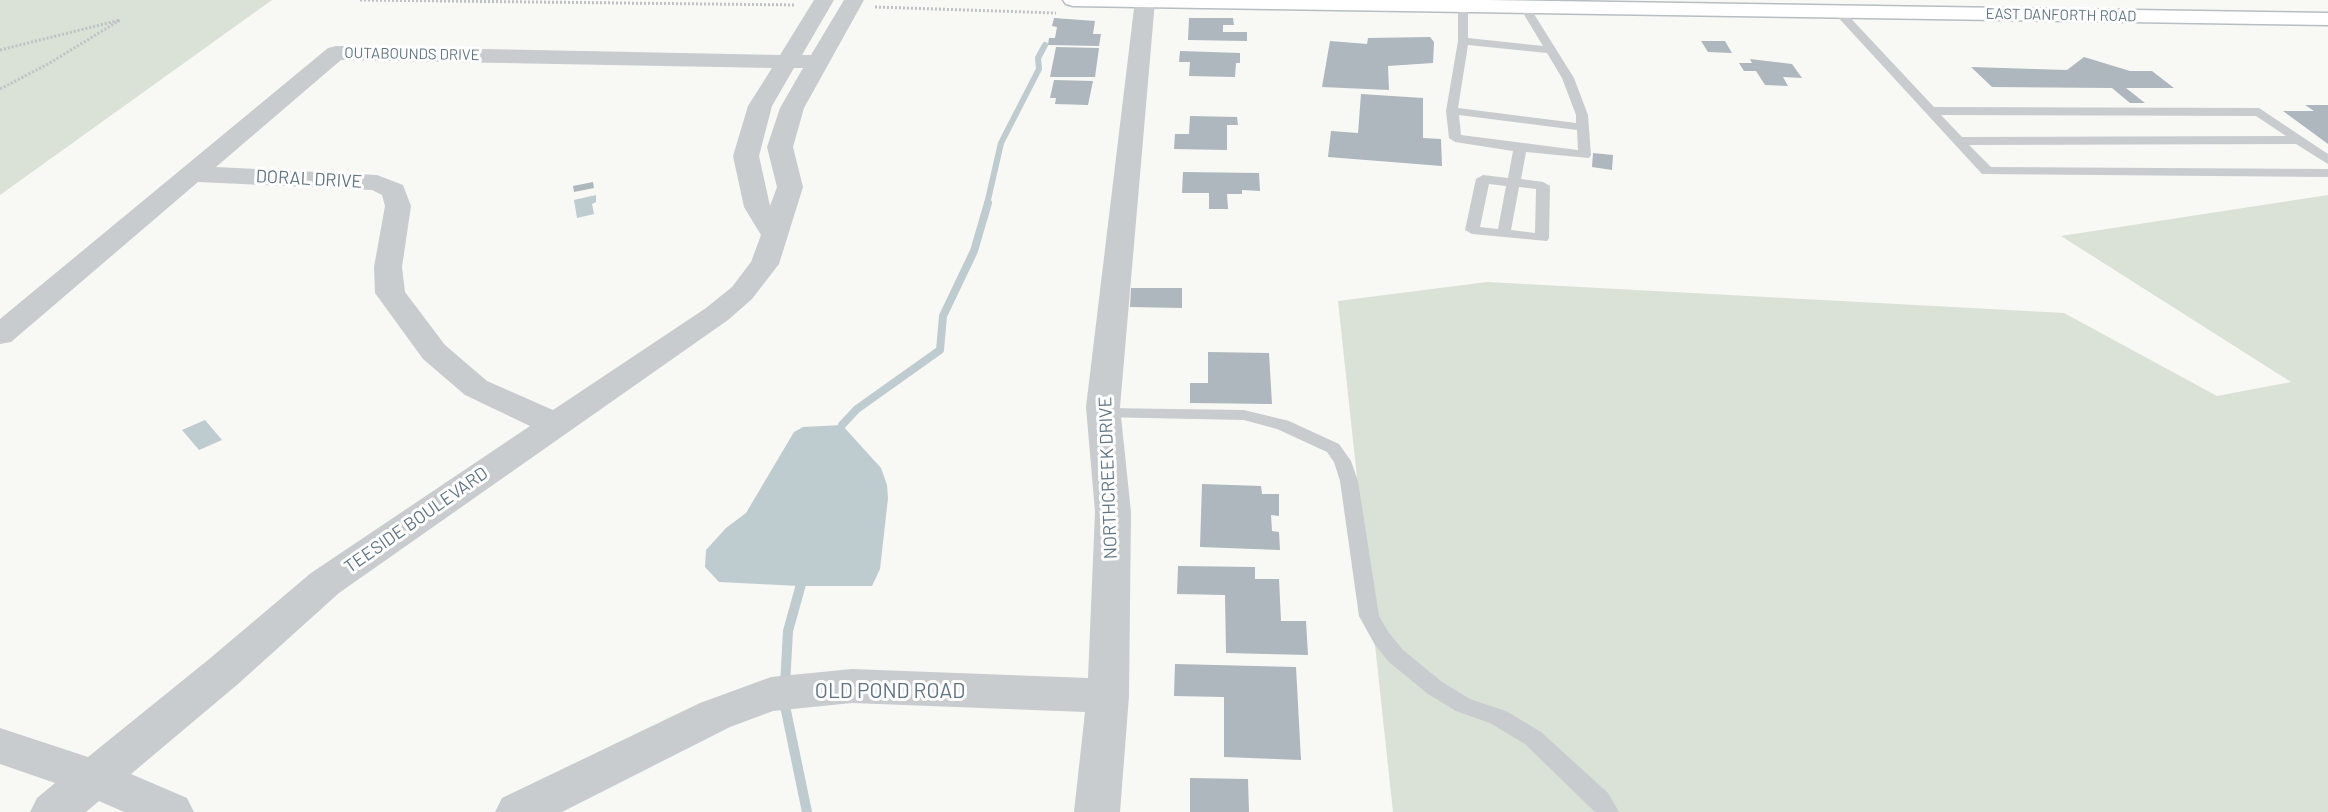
<!DOCTYPE html>
<html>
<head>
<meta charset="utf-8">
<style>
  body { margin:0 }
  canvas { display:block; background:#f8f8f5 }
</style>
</head>
<body>
<canvas width="2328" height="812"></canvas>
<script>
const context = document.querySelector('canvas').getContext('2d');
context.lineJoin = 'round';
function fill(path, color) {
  context.fillStyle = color;
  context.fill(path, 'evenodd');
}
function poly(rows) {
  const path = new Path2D();
  for (const r of rows) {
    path.moveTo(r[0], r[1]);
    for (let i = 2; i < r.length; i += 2) path.lineTo(r[i], r[i + 1]);
  }
  return path;
}
function trace(path, color, width, dash) {
  context.strokeStyle = color;
  context.lineWidth = width;
  context.lineCap = dash ? 'butt' : 'round';
  context.setLineDash(dash || []);
  context.stroke(path);
}
function write(font, color, halo, rows, align = 'center') {
  context.font = font + ' Barlow,sans-serif';
  context.lineWidth = 6;
  context.setLineDash([]);
  context.textBaseline = 'middle';
  context.strokeStyle = halo;
  context.fillStyle = color;
  for (const [text, x, y, turn = 0] of rows) {
    context.save();
    context.translate(x, y);
    context.rotate((+turn || 0) * Math.PI / 180);
    context.textAlign = isNaN(turn) ? turn : align;
    if (halo) context.strokeText(text, 0, 0);
    context.fillText(text, 0, 0);
    context.restore();
  }
}
fill(poly([
  [0,0,272,0,0,195],
  [2328,195,2328,812,1393,812,1338,301,1487,282,2064,313,2217,396,2291,382,2061,236]
]), '#dae1d6');
fill(poly([
  [596,195,596,202,592,204,594,214,577,218,574,200],
  [205,420,222,440,199,450,182,430],
  [842,425,881,468,887,485,888,498,880,569,872,586,800,586,719,582,705,567,706,550,726,528,746,513,794,432,803,427]
]), '#becbcf');
trace(poly([
  [987,204,1001,143,1039,69,1038,58,1045,45]
]), '#becbcf', 6);
trace(poly([
  [839,434,842,425,857,409,940,350,943,316,974,251,988,203]
]), '#becbcf', 8);
trace(poly([
  [785,685,788,631,803,577],
  [784,701,807,812]
]), '#becbcf', 10);
fill(poly([
  [1054,18,1095,21,1093,34,1101,34,1099,46,1048,45,1049,38,1055,38,1057,27,1052,26],
  [1189,18,1233,18,1234,25,1223,25,1223,32,1247,32,1247,41,1188,40],
  [1430,37,1434,42,1433,63,1388,66,1389,90,1322,87,1330,41,1367,44,1368,38],
  [1701,41,1725,41,1732,53,1708,52],
  [1056,47,1099,48,1095,77,1050,77],
  [1180,51,1240,53,1240,63,1236,63,1235,77,1189,76,1190,62,1179,62],
  [2084,57,2130,71,2152,71,2174,88,2126,88,2145,103,2130,103,2112,88,1992,87,1971,67,2067,70],
  [1750,59,1792,64,1802,78,1783,77,1788,86,1765,85,1756,71,1744,71,1739,63,1752,63],
  [1054,80,1093,81,1088,105,1055,104,1056,98,1050,98],
  [1361,94,1423,98,1423,138,1441,139,1442,166,1328,157,1331,131,1358,133],
  [2305,105,2328,105,2328,144,2283,111,2314,111],
  [1190,116,1237,117,1238,125,1227,125,1227,150,1174,149,1175,134,1189,134],
  [1593,153,1613,155,1612,170,1592,167],
  [1183,172,1259,173,1260,191,1242,190,1242,194,1227,194,1228,209,1209,209,1209,193,1182,193],
  [593,182,594,188,574,192,573,186],
  [1131,288,1182,288,1182,308,1130,307],
  [1208,352,1269,353,1272,404,1190,403,1190,383,1208,383],
  [1202,484,1261,486,1262,494,1279,494,1279,516,1271,515,1272,531,1279,532,1280,550,1200,547],
  [1178,566,1255,567,1255,579,1279,579,1281,621,1306,621,1308,655,1226,653,1225,595,1177,594],
  [1175,664,1296,667,1301,760,1224,757,1224,697,1174,696],
  [1190,778,1248,779,1249,812,1190,812]
]), '#aeb7bd');
const secondary = poly([
  [1063,0,1487,0,2328,13,2328,25,1073,6,1066,4,1063,0]
]);
trace(secondary, '#b7bec2', 3);
trace(poly([
  [360,0,795,5],
  [875,7,1056,13],
  [0,50,120,20,48,64,0,89]
]), '#bfc2c4', 3, [2, 2]);
fill(poly([
  [1463,4,1468,7,1468,38,1543,46,1520,8,1529,6,1574,78,1588,115,1591,155,1589,158,1526,152,1521,179,1543,182,1550,186,1549,238,1547,241,1472,234,1465,230,1476,179,1483,175,1508,178,1513,151,1455,142,1449,138,1446,111,1458,41,1458,7,1463,4],
  [1468,45,1547,53,1562,78,1576,115,1576,123,1458,108,1468,45],
  [1459,115,1577,130,1578,150,1461,135,1459,115],
  [1489,184,1506,186,1498,229,1480,227,1489,184],
  [1519,187,1536,189,1535,233,1511,230,1519,187],
  [1839,9,1843,10,1934,107,2259,108,2328,154,2328,164,2296,144,1969,145,1991,167,2328,169,2328,177,1982,174,1835,14,1834,12,1839,9],
  [1941,115,2256,116,2286,136,1962,137,1941,115],
  [1104,408,1244,410,1289,421,1339,444,1351,461,1358,481,1379,616,1389,633,1403,650,1442,682,1470,699,1506,711,1541,732,1608,793,1619,812,1595,812,1525,744,1490,723,1456,711,1428,694,1389,662,1375,645,1359,616,1340,481,1334,462,1327,452,1277,429,1244,420,1098,417,1096,413,1098,409,1104,408]
]), '#c8cccf');
fill(poly([
  [814,0,834,0,802,55,811,55,844,0,864,0,804,108,793,147,803,187,779,264,752,299,728,320,339,593,238,684,131,774,187,798,194,812,124,812,99,801,86,812,30,812,37,798,55,783,0,764,0,728,88,757,208,660,311,573,530,426,465,395,423,359,375,293,374,267,385,206,382,195,372,190,198,182,11,342,0,344,0,319,328,48,336,46,780,55,814,0],
  [341,60,772,68,748,106,733,156,744,207,761,235,751,262,732,287,706,308,553,410,487,381,445,345,405,292,402,267,411,206,403,185,377,175,216,167,341,60],
  [794,68,803,68,780,108,767,147,777,187,770,206,759,156,772,106,794,68],
  [1135,0,1155,1,1120,407,1131,512,1129,696,1120,812,1074,812,1085,712,852,703,773,711,730,727,562,812,495,812,502,798,700,703,771,677,852,669,1088,678,1095,512,1086,407,1135,0]
]), '#c8cccf');
fill(secondary, '#fff');
write('15px', '#607583', '#fff', [
  ["EAST DANFORTH ROAD",2061,15,1],
  ["OUTABOUNDS DRIVE",412,54,1]
]);
write('18px', '#607583', '#fff', [
  ["DORAL DRIVE",309,179,3],
  ["NORTHCREEK DRIVE",1108,478,-92],
  ["TEESIDE BOULEVARD",416,520,-35]
]);
write('21px', '#607583', '#fff', [
  ["OLD POND ROAD",890,691]
]);
</script>
</body>
</html>
